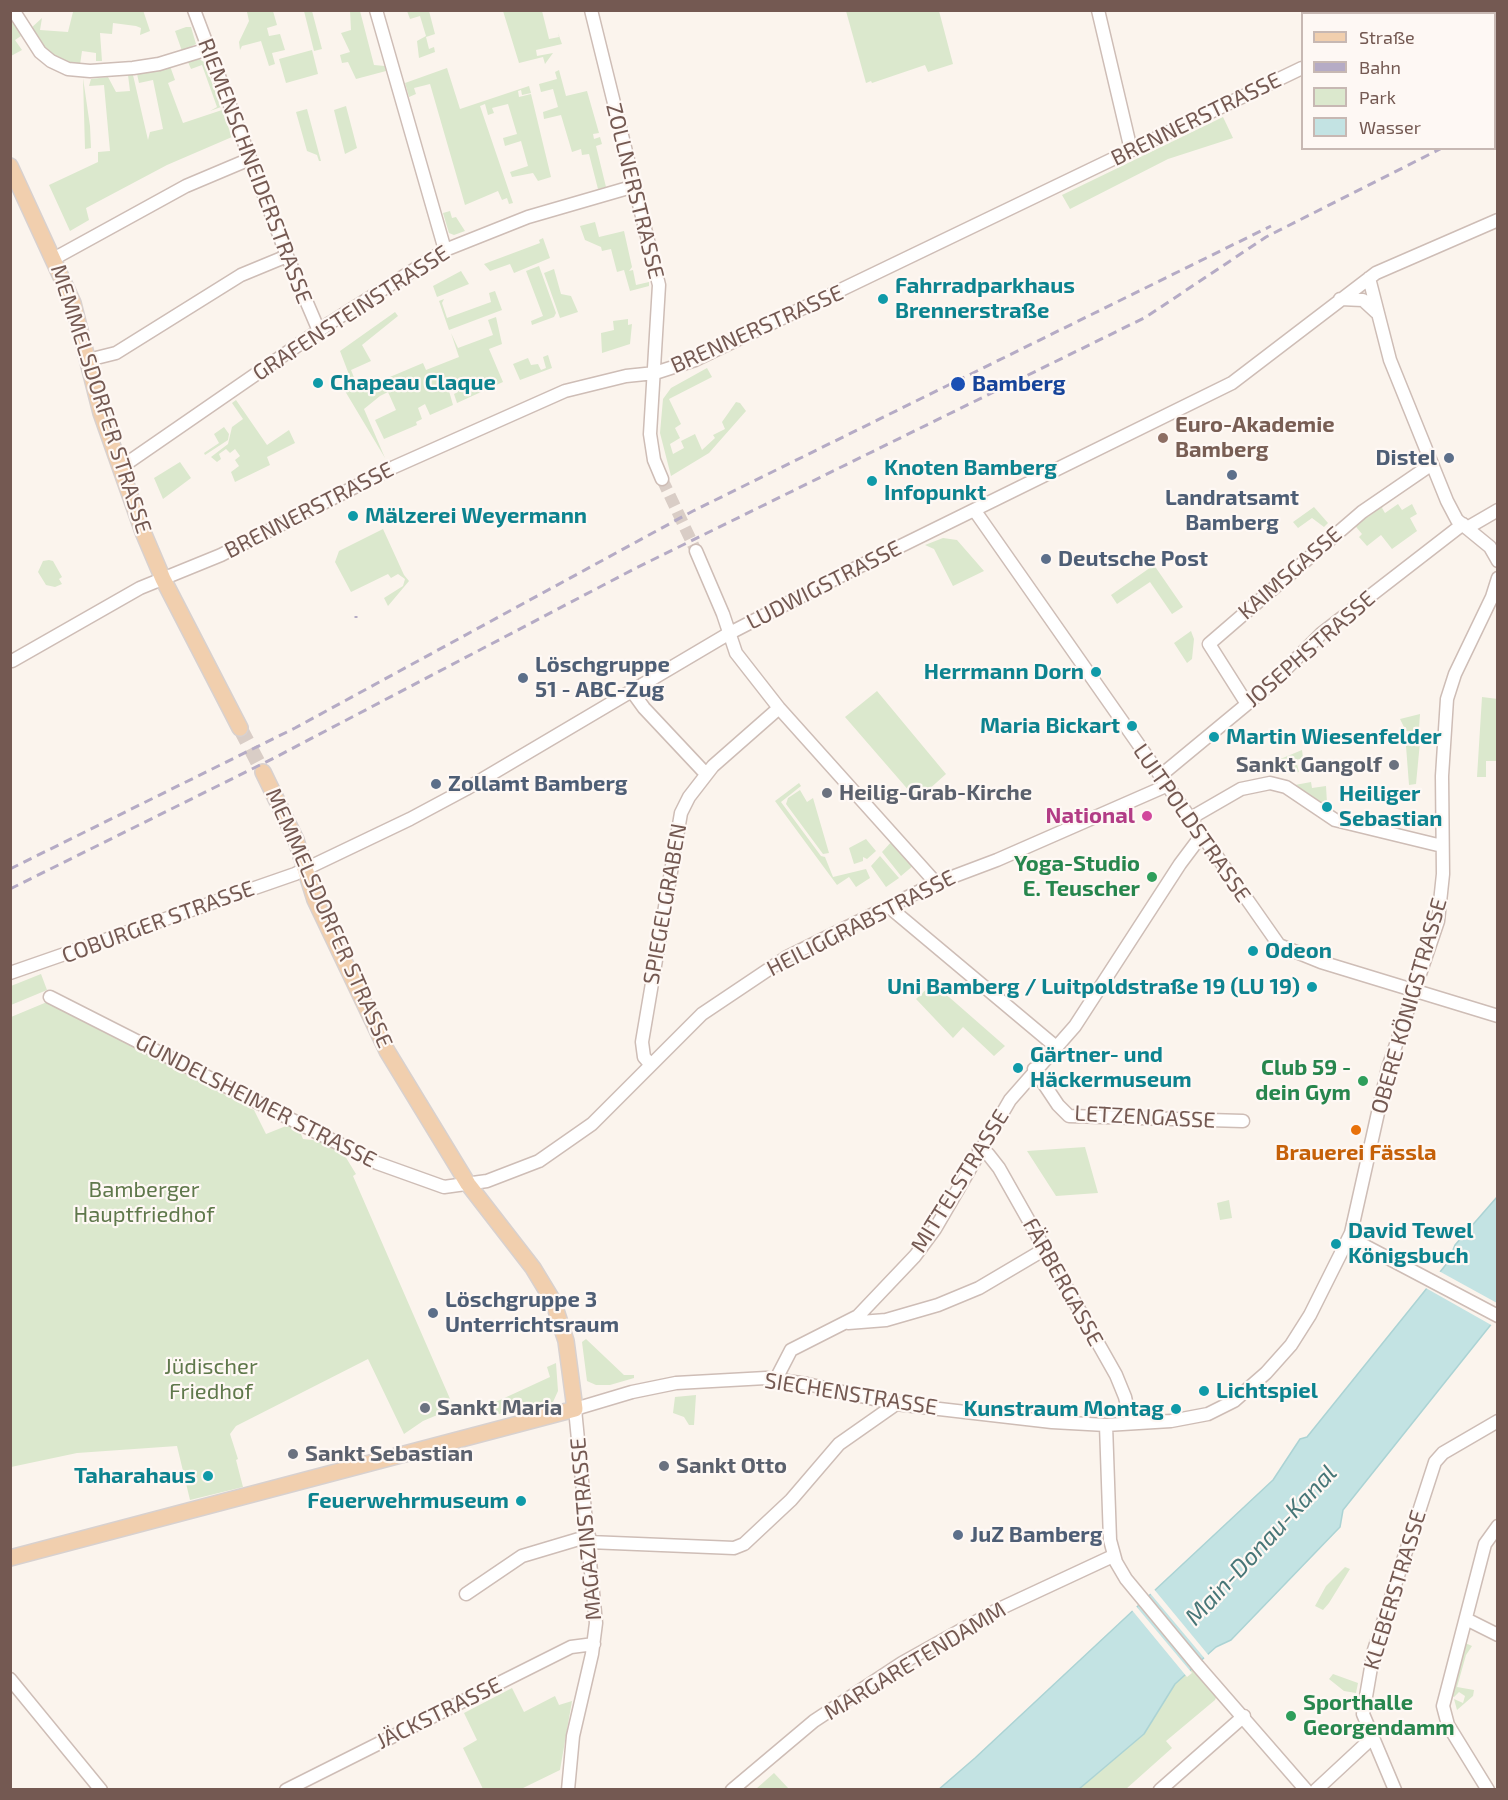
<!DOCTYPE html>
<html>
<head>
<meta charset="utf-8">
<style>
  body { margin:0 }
  #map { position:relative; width:1508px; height:1800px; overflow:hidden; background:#fbf4ed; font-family:"Exo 2",sans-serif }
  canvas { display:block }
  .frame { position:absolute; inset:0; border:12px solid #745952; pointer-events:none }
  .legend { position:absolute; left:1301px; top:12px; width:195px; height:138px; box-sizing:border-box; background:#fef8f4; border:2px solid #c7b8b3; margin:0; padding:8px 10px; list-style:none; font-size:18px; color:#745952 }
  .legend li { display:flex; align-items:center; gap:12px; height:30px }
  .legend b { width:30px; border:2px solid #c7b8b3 }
</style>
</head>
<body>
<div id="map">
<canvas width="1508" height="1800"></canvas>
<div class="frame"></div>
<ul class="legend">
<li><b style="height:8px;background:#f1cfae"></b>Straße</li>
<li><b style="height:8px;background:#b5abc5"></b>Bahn</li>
<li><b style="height:16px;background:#dbe8cd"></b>Park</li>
<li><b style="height:16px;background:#c3e3e3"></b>Wasser</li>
</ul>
</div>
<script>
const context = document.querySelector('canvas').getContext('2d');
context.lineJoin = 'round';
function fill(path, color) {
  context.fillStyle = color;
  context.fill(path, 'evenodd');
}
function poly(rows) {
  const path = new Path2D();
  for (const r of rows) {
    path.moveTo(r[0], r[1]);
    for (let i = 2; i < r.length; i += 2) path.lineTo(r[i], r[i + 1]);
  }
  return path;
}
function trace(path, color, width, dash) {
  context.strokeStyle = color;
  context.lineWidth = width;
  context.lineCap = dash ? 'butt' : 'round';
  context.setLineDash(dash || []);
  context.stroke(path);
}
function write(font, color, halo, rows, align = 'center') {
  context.font = font + ' "Exo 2",sans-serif';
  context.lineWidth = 4.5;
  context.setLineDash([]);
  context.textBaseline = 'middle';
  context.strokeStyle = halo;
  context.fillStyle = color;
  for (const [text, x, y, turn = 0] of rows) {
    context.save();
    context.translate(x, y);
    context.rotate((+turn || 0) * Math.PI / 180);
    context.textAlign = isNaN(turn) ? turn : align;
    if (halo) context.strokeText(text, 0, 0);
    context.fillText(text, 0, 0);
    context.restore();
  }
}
fill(poly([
  [143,10,150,31,140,35,141,28,136,26,113,23,112,34,100,33,102,61,96,61,96,53,82,51,80,65,67,63,49,53,30,29,42,18,40,30,68,32,73,12,69,11],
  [273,11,277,25,267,28,269,36,280,34,285,50,272,53,275,64,269,66,261,41,242,46,240,50,239,42,249,21,247,12],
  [304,11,312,11,322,49,314,51],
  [350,11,360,11,374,65,385,66,386,71,356,79,348,62,342,63,340,55,350,52,341,33,351,30],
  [407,11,429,11,435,34,426,37,429,49,434,47,435,52,419,58,417,41,426,36,420,16,410,19],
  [503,11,542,11,549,39,559,37,558,33,562,44,536,50,537,56,553,53,545,64,543,57,519,63],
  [846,11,939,11,953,64,928,72,925,65,872,83,871,81,866,83],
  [10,15,21,36,15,40,22,50,11,56],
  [186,27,191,27,196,44,182,51,175,31],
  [312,50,318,74,286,83,279,59],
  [199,59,204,62,221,107,210,111,217,107,202,65,191,69,188,62],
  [170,66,175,80,168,83,183,123,222,110,232,137,167,165,86,208,89,220,70,231,49,185,98,162,98,152,110,151,104,85,89,86,91,79,108,77,116,92,130,91,128,75,133,75,148,140,150,132,163,129,153,80,139,83,137,74],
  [447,68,460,109,529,86,531,93,522,95,521,90,518,91,519,97,531,94,551,177,538,181,533,173,512,177,510,172,528,166,521,141,505,146,503,138,517,134,508,104,492,108,494,113,488,115,485,104,480,106,513,203,509,204,507,198,502,200,498,191,465,205,430,84,414,88,416,94,409,97,405,83],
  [559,70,566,96,587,91,599,133,593,134,594,139,600,137,602,144,596,146,606,187,598,189,589,154,582,155,581,149,572,152,561,115,544,119,543,112,558,107,553,89,541,92,539,84,557,79,555,72],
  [83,78,90,126,91,148,85,149],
  [346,106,357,148,345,154,334,110],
  [307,109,321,161,319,161,317,155,307,151,296,112],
  [1223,117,1233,138,1168,159,1070,209,1062,195],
  [450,211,452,218,456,217,465,231,454,235,449,233,443,213],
  [595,222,599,237,624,231,632,267,629,271,633,270,636,285,649,282,649,286,630,291,624,270,617,272,611,249,602,251,601,247,585,240,580,226],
  [543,238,550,258,514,273,510,264,490,271,484,264,540,243,539,240],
  [539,266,556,313,554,317,532,325,531,321,543,316,526,271],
  [554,269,561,294,571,296,578,312,560,318,544,273],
  [461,271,469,284,437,297,433,286],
  [495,291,502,310,449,330,439,301,444,299,442,303,447,318,491,302,489,293],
  [395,312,398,316,362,345,371,361,351,370,359,390,423,363,426,370,459,357,451,333,458,348,493,335,488,320,496,317,502,344,489,349,503,382,457,403,454,394,458,392,457,390,449,391,453,405,430,415,425,404,418,408,422,419,416,422,417,425,384,439,375,420,396,410,388,392,380,396,364,409,385,458,345,391,353,385,340,351],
  [628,319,628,325,632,324,630,344,602,353,601,333,614,330,613,321],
  [548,355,552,368,520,380,513,364,528,358,531,365,538,364,541,370,546,368,543,357],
  [707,368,712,377,669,399,681,424,675,428,680,438,670,444,673,454,684,448,681,441,695,434,702,450,715,438,713,435,725,429,722,422,736,402,740,403,746,411,709,453,671,476,660,433,663,399,671,388],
  [236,400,267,445,289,430,295,443,267,457,270,465,235,482,231,472,239,466,235,460,240,456,235,449,230,453,226,449,219,454,221,459,217,462,211,457,228,444,232,427,243,419,232,403],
  [224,427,229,434,228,440,205,455,204,453,219,443,214,434],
  [180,462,191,478,163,499,154,478],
  [1386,503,1382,508,1385,513,1398,504,1402,510,1412,504,1417,514,1410,518,1417,531,1392,549,1381,535,1367,546,1359,537,1362,534,1352,522,1365,512,1368,517],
  [1314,507,1328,523,1324,527,1312,518,1298,528,1293,522],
  [383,529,404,575,409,581,388,606,384,598,403,586,405,579,398,574,391,578,388,574,351,592,335,562,339,551],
  [943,538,957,540,984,571,953,586,934,549,925,545],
  [49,560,53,561,62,577,59,579,62,584,55,587,46,585,38,572,43,561],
  [1154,565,1183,607,1172,614,1150,582,1117,604,1111,595],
  [1191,631,1194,639,1192,659,1187,663,1174,643],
  [877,691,946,774,917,800,845,717],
  [1482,697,1498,699,1497,761,1486,761,1486,777,1477,777],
  [1420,714,1419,728,1413,732,1406,731,1400,719],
  [1405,733,1420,742,1416,784,1409,785],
  [1302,750,1303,758,1296,760,1299,772,1293,773,1292,769,1284,772,1278,760],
  [1311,782,1312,788,1326,786,1327,803,1332,806,1332,808,1296,788,1295,785],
  [799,783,801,786,781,802,821,856,825,857,833,877,866,869,870,878,856,887,849,877,837,885,775,801],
  [800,790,807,802,813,798,829,853,823,854,786,804,788,798],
  [866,839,876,851,867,859,863,857,863,861,854,864,849,848],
  [893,840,914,865,901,876,882,852],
  [880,856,899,878,886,887,871,866],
  [41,974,47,990,11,1005,11,986],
  [933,983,1005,1046,994,1056,963,1027,953,1038,916,999],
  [47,1002,254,1110,266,1134,296,1122,303,1139,323,1141,345,1156,356,1174,353,1176,454,1408,423,1421,404,1434,368,1359,236,1426,230,1434,238,1459,236,1460,243,1487,190,1500,177,1446,77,1453,11,1467,11,1017],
  [1085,1147,1098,1193,1056,1196,1027,1151],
  [1229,1200,1232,1218,1220,1220,1217,1203],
  [586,1339,624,1375,634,1375,634,1378,610,1385,596,1385,587,1381,582,1342],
  [556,1363,558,1391,553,1402,547,1406,530,1407,490,1416,487,1406,550,1377,547,1367],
  [696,1395,694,1425,689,1425,684,1417,673,1413,675,1397],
  [1345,1567,1350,1569,1329,1603,1323,1610,1315,1606,1326,1586],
  [1463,1642,1472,1646,1466,1655,1457,1687,1474,1690,1473,1696,1457,1710,1454,1699,1463,1703,1465,1696,1459,1692,1454,1697,1449,1695],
  [1198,1663,1220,1688,1215,1700,1166,1741,1172,1748,1126,1789,1078,1790,1144,1734,1175,1684],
  [1333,1674,1358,1683,1356,1693,1344,1691,1329,1679],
  [512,1688,524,1712,555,1696,559,1705,572,1701,560,1770,521,1789,483,1789,463,1748,477,1740,464,1713],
  [774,1773,789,1789,756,1789]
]), '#dbe8cd');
const water = poly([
  [1497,1197,1497,1317,1343,1510,1340,1527,1231,1640,1216,1647,1175,1684,1144,1734,1079,1789,938,1790,975,1758,1273,1480,1300,1439,1307,1437,1448,1262,1455,1245,1497,1197]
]);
fill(water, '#c3e3e3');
trace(water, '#abd3d4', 1.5);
fill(poly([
  [1437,1270,1497,1303,1498,1321,1493,1326,1424,1287],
  [1153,1588,1210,1657,1206,1660,1149,1592],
  [1135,1605,1192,1673,1187,1677,1131,1609]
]), '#fbf4ed');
trace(poly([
  [662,479,696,551]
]), '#d9cdc6', 12, [12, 6]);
trace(poly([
  [240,728,263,772]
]), '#d9cdc6', 15, [15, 8]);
const minor = poly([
  [13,10,40,52,51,61,68,69,90,71,133,68,159,64,208,49],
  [194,10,287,256,319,331],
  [376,10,445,250],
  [591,10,659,285,650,434,654,460,662,479],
  [1098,10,1131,150],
  [1313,10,1314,14],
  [55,258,186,186,250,159],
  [1369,278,1390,360,1447,501,1457,520,1490,547,1498,561],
  [1340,299,1363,300,1376,312],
  [88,360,116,353,241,275,287,256],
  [120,468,330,323,445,250,528,217,635,186],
  [975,511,1279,945,1321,962,1498,1016],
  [1467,528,1498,510],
  [696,551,723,614,736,653,779,708,936,883],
  [12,661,140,588,221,555,394,467,565,391,626,376,655,373,695,360,1302,68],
  [631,690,644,708,706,774],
  [1247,704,1209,644,1362,512,1432,464],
  [1160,776,1270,685,1321,634,1463,524],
  [1189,819,1241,789,1270,783,1286,787,1335,820,1442,846],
  [889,907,1055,1046],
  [10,973,295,874,410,819,466,789,728,634,854,569,1232,383,1376,273,1498,220],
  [50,997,377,1163,444,1187,487,1181,539,1161,592,1124,702,1014,787,957,936,883,997,860,1166,786],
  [651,1065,644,1057,642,1042,681,813,689,797,713,766,779,708],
  [1034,1069,1058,1105,1069,1116,1243,1121],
  [979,1149,988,1154,999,1168,1116,1375,1125,1397,1131,1423],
  [1350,1238,1498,1316],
  [848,1323,886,1320,938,1305,979,1288,1045,1249],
  [776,1379,791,1350,858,1316,915,1256,935,1229,1010,1100,1075,1026,1180,864,1201,836],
  [1106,1425,1110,1540,1116,1562,1126,1579,1198,1666,1306,1790],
  [589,1542,710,1547,734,1548,744,1544,791,1500,839,1444,896,1404],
  [466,1594,522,1556,589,1536],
  [1466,1619,1498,1635],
  [10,1679,101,1790],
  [286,1790,571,1647,594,1644],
  [568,1790,573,1736,592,1654,596,1623,575,1409,632,1392,676,1383,766,1378,807,1384,896,1404,1052,1422,1106,1425,1171,1421,1208,1414,1234,1401,1266,1373,1291,1345,1310,1315,1351,1233,1388,1068,1438,921,1443,874,1442,776,1447,699,1455,674,1492,597,1498,578],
  [732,1790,814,1721,902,1663,997,1610,1113,1556],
  [1160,1790,1244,1716],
  [1316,1790,1372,1738],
  [1395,1790,1363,1714,1374,1650,1435,1462,1443,1453,1498,1421],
  [1488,1790,1448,1725,1443,1706,1485,1544,1498,1526]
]);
const major = poly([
  [10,166,73,303,101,413,143,532,163,579,240,728],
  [10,1558,575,1409,566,1341,553,1301,533,1268,468,1184,387,1051,315,900,296,840,263,772]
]);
trace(minor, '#cebdb6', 15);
trace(major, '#d8d1cf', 18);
trace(minor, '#fff', 12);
trace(major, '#f1cfae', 15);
trace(poly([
  [1494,111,1498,110],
  [356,616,356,618],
  [10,869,295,728,693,511,1271,226],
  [10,889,276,757,634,569,1146,317,1266,237,1442,148]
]), '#b5abc5', 3, [9, 6]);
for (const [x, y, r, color] of [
  [883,299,6,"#0f9aa8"],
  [318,383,6,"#0f9aa8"],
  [958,384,8,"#1a4fb4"],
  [1163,438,6,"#8d6e63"],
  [1449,458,6,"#5c6f8a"],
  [1232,475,6,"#5c6f8a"],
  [872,481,6,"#0f9aa8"],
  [353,516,6,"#0f9aa8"],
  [1046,559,6,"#5c6f8a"],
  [1096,672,6,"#0f9aa8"],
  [523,678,6,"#5c6f8a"],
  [1132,726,6,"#0f9aa8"],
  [1214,737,6,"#0f9aa8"],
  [1394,765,6,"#6b7280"],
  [436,784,6,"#5c6f8a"],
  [827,793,6,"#6b7280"],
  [1327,807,6,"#0f9aa8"],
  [1147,816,6,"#d1479c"],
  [1152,877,6,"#2e9e5b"],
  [1253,951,6,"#0f9aa8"],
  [1312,987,6,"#0f9aa8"],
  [1018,1068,6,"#0f9aa8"],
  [1363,1081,6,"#2e9e5b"],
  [1356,1130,6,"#e8710a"],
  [1336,1244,6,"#0f9aa8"],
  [433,1313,6,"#5c6f8a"],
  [1204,1391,6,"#0f9aa8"],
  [425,1408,6,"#6b7280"],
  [1176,1409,6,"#0f9aa8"],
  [293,1454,6,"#6b7280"],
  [664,1466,6,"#6b7280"],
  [208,1476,6,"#0f9aa8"],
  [521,1501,6,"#0f9aa8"],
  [958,1535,6,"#5c6f8a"],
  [1291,1716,6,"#2e9e5b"]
]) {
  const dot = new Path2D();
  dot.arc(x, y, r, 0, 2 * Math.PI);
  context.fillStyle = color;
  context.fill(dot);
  trace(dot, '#fef8f4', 2);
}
write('22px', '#745952', '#fef8f4', [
  ["BRENNERSTRASSE",1196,119,-26],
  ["RIEMENSCHNEIDERSTRASSE",255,171,69],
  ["ZOLLNERSTRASSE",635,191,76],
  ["GRAFENSTEINSTRASSE",351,313,-33],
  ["BRENNERSTRASSE",757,329,-24],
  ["MEMMELSDORFER STRASSE",101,399,72],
  ["BRENNERSTRASSE",309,510,-27],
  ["KAIMSGASSE",1290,573,-41],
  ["LUDWIGSTRASSE",824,585,-27],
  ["JOSEPHSTRASSE",1310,649,-41],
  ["LUITPOLDSTRASSE",1192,823,55],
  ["SPIEGELGRABEN",665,904,-80],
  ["MEMMELSDORFER STRASSE",329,918,66],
  ["COBURGER STRASSE",158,922,-20],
  ["HEILIGGRABSTRASSE",861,923,-27],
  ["OBERE KÖNIGSTRASSE",1409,1006,-74],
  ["GUNDELSHEIMER STRASSE",256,1101,27],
  ["LETZENGASSE",1145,1117,3],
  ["MITTELSTRASSE",960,1181,-58],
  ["FÄRBERGASSE",1063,1282,61],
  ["SIECHENSTRASSE",851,1394,9],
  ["MAGAZINSTRASSE",586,1529,-95],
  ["KLEBERSTRASSE",1395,1590,-73],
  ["MARGARETENDAMM",915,1661,-31],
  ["JÄCKSTRASSE",439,1713,-26]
]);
write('bold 22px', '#0d838f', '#fef8f4', [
  ["Fahrradparkhaus",895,286],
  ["Brennerstraße",895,311],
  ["Chapeau Claque",330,383],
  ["Knoten Bamberg",884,468],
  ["Infopunkt",884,493],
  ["Mälzerei Weyermann",365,516],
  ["Herrmann Dorn",1084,672,"right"],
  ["Maria Bickart",1120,726,"right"],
  ["Martin Wiesenfelder",1226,737],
  ["Heiliger",1339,794],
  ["Sebastian",1339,819],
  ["Odeon",1265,951],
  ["Uni Bamberg / Luitpoldstraße 19 (LU 19)",1300,987,"right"],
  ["Gärtner- und",1030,1055],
  ["Häckermuseum",1030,1080],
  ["David Tewel",1348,1231],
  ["Königsbuch",1348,1256],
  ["Lichtspiel",1216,1391],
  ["Kunstraum Montag",1164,1409,"right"],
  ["Taharahaus",196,1476,"right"],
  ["Feuerwehrmuseum",509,1501,"right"]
], 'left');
write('bold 22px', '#164399', '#fef8f4', [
  ["Bamberg",972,384]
], 'left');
write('bold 22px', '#785e54', '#fef8f4', [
  ["Euro-Akademie",1175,425],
  ["Bamberg",1175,450]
], 'left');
write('bold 22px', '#4e5e75', '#fef8f4', [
  ["Distel",1437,458,"right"],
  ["Landratsamt",1232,498,"center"],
  ["Bamberg",1232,523,"center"],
  ["Deutsche Post",1058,559],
  ["Löschgruppe",535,665],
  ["51 - ABC-Zug",535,690],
  ["Zollamt Bamberg",448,784],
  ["Löschgruppe 3",445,1300],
  ["Unterrichtsraum",445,1325],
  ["JuZ Bamberg",970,1535]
], 'left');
write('bold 22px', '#5b616d', '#fef8f4', [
  ["Sankt Gangolf",1382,765,"right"],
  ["Heilig-Grab-Kirche",839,793],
  ["Sankt Maria",437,1408],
  ["Sankt Sebastian",305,1454],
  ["Sankt Otto",676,1466]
], 'left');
write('bold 22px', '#b23c85', '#fef8f4', [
  ["National",1135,816]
], 'right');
write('bold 22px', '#27864d', '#fef8f4', [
  ["Yoga-Studio",1140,864],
  ["E. Teuscher",1140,889],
  ["Club 59 -",1351,1068],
  ["dein Gym",1351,1093],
  ["Sporthalle",1303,1703,"left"],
  ["Georgendamm",1303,1728,"left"]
], 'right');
write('bold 22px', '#c56008', '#fef8f4', [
  ["Brauerei Fässla",1356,1153]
]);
write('22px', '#5f784b', '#fef8f4', [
  ["Bamberger",144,1190],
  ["Hauptfriedhof",144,1215],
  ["Jüdischer",211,1367],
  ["Friedhof",211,1392]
]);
write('italic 24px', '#477677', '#fef8f4', [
  ["Main-Donau-Kanal",1261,1545,-47]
]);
</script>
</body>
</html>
